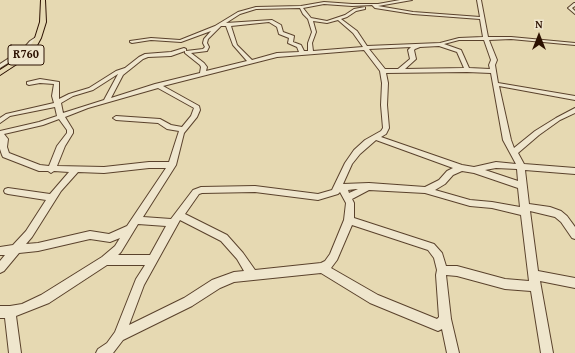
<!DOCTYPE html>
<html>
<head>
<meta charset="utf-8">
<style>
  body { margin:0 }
  #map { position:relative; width:575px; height:353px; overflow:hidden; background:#e6d9b2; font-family:"Gentium Book Plus",serif }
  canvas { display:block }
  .north { position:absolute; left:519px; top:16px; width:40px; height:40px; -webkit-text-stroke:3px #efe6cd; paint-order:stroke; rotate:0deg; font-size:11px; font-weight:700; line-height:16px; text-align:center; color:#2b1000 }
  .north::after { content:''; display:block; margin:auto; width:14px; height:18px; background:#2b1000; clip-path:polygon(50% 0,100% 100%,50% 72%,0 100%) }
</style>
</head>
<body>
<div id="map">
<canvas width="575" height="353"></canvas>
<div class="north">N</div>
</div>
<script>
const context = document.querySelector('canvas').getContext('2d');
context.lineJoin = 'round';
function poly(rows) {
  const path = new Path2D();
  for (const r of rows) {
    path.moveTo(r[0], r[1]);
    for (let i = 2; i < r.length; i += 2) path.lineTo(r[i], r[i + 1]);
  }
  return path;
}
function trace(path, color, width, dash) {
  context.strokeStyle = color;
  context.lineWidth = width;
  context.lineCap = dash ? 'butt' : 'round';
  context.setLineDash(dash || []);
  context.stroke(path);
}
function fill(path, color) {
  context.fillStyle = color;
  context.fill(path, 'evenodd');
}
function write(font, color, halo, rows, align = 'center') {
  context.font = font + ' "Gentium Book Plus",serif';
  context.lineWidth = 4;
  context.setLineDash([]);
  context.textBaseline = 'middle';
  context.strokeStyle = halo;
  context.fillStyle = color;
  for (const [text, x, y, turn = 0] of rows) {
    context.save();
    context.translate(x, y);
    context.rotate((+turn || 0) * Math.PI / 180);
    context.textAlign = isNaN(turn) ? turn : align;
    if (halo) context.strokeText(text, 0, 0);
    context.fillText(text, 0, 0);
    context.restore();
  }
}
const minor = poly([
  [400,0,412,0,378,6,413,12,480,17,477,0,481,0,488,37,511,37,575,43,575,45,511,39,489,40,497,60,495,65,498,83,575,96,575,100,499,86,511,140,514,148,535,131,556,118,575,108,575,113,560,120,539,135,518,153,524,164,575,168,575,174,525,170,529,204,550,207,561,211,567,216,575,227,575,239,572,238,561,222,555,217,530,211,538,271,575,278,575,288,540,281,553,353,541,353,531,291,505,289,457,276,446,275,451,319,459,353,447,353,442,329,438,331,370,303,321,273,234,282,220,288,192,306,123,340,113,353,96,353,98,349,107,343,115,332,136,279,145,265,107,265,49,303,16,316,21,353,9,353,5,318,0,318,0,306,10,306,22,304,41,295,102,257,115,246,120,238,110,242,90,239,38,251,19,253,4,271,0,273,0,261,5,255,0,255,0,247,13,245,26,231,46,200,8,194,5,193,4,191,5,189,8,188,50,194,69,172,54,171,51,173,48,171,39,171,3,157,2,155,0,149,0,131,39,122,57,116,55,107,10,116,0,123,0,118,6,114,54,103,52,96,54,84,40,83,29,85,27,84,27,82,40,79,59,82,59,99,69,94,89,88,116,71,125,68,139,57,145,54,171,52,184,48,186,49,186,51,203,49,205,47,203,43,204,39,211,31,181,42,151,40,132,43,130,42,130,41,151,38,180,40,215,26,238,12,256,7,301,6,324,2,352,4,378,4,400,0],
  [324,4,352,6,372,5,375,8,413,14,480,19,483,37,459,38,440,43,367,46,357,31,341,19,347,17,356,11,365,9,365,7,354,9,345,15,327,21,311,18,303,8,324,4],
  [300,8,303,14,308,19,312,32,308,43,308,51,304,51,301,45,293,42,294,36,283,32,281,25,272,20,226,23,240,14,256,9,300,8],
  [338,20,353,33,363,47,313,51,312,43,316,32,313,21,327,23,338,20],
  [269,22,277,27,279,34,289,38,288,43,297,47,299,52,277,53,252,60,237,45,231,26,269,22],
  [221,26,226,26,233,45,247,61,206,71,207,67,204,63,191,53,207,51,209,47,207,43,208,39,221,26],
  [459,40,484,40,491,60,489,65,490,69,469,68,461,50,444,44,459,40],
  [439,46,457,52,464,68,405,69,416,59,414,50,415,49,420,47,439,46],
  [411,47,408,50,410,59,398,69,385,69,369,49,411,47],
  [364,50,380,71,382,83,381,105,383,128,381,131,365,140,354,150,345,163,332,190,318,194,255,186,201,187,193,190,171,219,143,217,176,165,184,133,197,117,200,110,199,106,163,86,277,57,364,50],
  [185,51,185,53,200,65,201,67,200,73,155,84,111,98,123,75,143,59,148,57,171,56,185,51],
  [467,72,491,73,503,140,516,164,496,162,474,167,462,165,381,137,386,134,389,128,387,105,388,83,386,73,467,72],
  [118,74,104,100,63,113,61,103,73,96,93,90,118,74],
  [158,88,194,108,191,116,182,127,171,125,160,119,116,116,113,118,116,120,158,123,167,129,179,131,169,162,149,162,104,167,57,166,65,146,73,133,73,130,65,117,88,108,158,88],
  [59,119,67,130,67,133,57,146,49,166,40,165,9,153,7,147,8,139,4,134,43,125,59,119],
  [376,140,453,168,447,171,439,180,425,187,369,183,343,184,352,164,360,154,376,140],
  [149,168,166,168,127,226,109,234,90,231,38,243,26,244,32,237,61,191,78,172,104,173,149,168],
  [496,168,517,169,518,181,485,170,496,168],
  [462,171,474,173,518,188,520,207,492,202,470,200,435,190,445,184,453,175,462,171],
  [358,189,349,193,348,190,356,189,358,189],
  [369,190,425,193,470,206,492,208,521,215,529,281,505,279,457,266,446,266,442,253,434,244,354,218,354,203,352,199,369,190],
  [255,192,318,200,338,194,340,192,346,203,344,220,330,254,325,261,321,263,255,270,243,253,227,235,185,214,199,194,202,193,255,192],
  [180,220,221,241,237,259,244,271,234,272,212,280,184,298,129,325,144,285,180,220],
  [138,224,166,226,150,255,118,255,121,252,138,224],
  [352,225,428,250,434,258,437,270,436,275,439,317,437,319,378,295,331,268,337,260,352,225],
  [574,3,575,3,575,6,572,8,575,11,575,14,568,8,574,3],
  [36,37,40,38,27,51,0,68,0,64,23,49,30,41,36,37]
]);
const major = poly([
  [41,0,45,0,46,22,41,38,35,49,26,58,0,75,0,70,22,56,29,48,35,38,40,22,41,0]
]);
trace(minor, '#5a422c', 2);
trace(major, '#2b1000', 2);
fill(minor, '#efe6cd');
fill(major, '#e6d9b2');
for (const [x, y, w] of [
  [26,55,36]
]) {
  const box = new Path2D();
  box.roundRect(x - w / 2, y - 10, w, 20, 3);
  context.fillStyle = '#efe6cd';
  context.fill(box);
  trace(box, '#2b1000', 1);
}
write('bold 12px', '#2b1000', null, [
  ["R760",26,55]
]);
</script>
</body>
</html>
